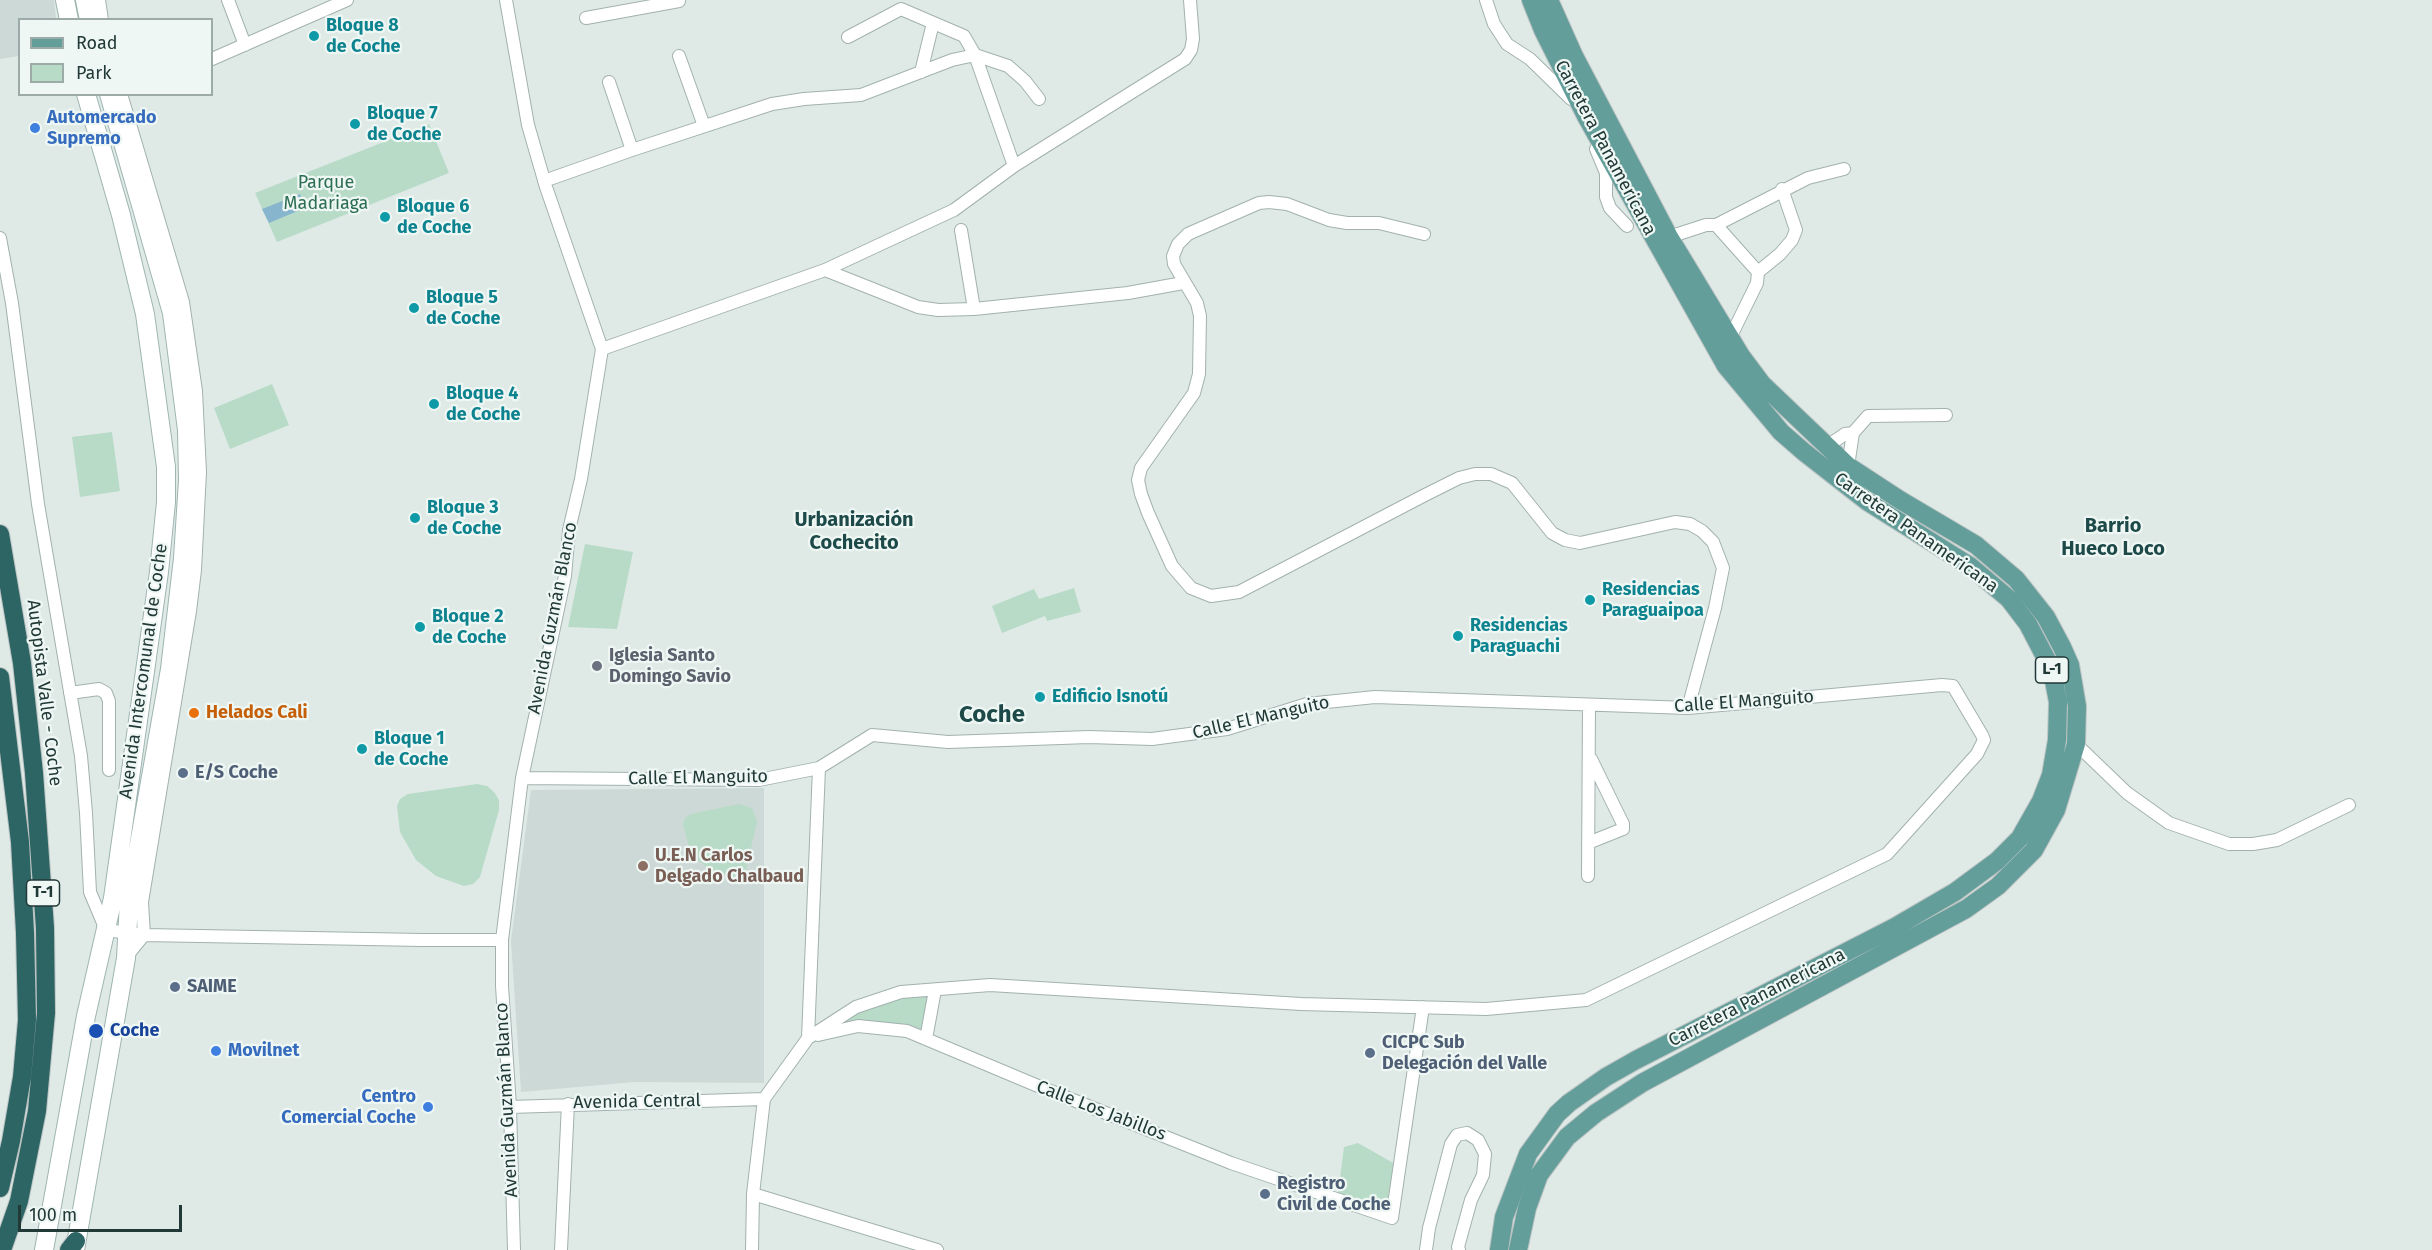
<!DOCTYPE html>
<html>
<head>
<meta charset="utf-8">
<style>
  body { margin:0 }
  #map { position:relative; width:2432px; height:1250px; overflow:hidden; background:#dfeae7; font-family:"Fira Sans",sans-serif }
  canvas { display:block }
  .legend { position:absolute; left:18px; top:18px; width:195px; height:78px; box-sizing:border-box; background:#eff7f4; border:2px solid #9daba8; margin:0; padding:8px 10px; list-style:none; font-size:18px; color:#213937 }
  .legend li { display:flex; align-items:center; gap:12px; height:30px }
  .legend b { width:30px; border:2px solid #9daba8 }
  .scale { position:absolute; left:18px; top:1205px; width:164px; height:27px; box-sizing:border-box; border:3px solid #213937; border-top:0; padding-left:8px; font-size:18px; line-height:21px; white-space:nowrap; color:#213937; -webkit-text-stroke:4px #eff7f4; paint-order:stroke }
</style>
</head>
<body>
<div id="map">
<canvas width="2432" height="1250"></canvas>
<ul class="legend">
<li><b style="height:8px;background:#649e9b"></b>Road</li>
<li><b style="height:16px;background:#b8dbc8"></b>Park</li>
</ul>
<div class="scale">100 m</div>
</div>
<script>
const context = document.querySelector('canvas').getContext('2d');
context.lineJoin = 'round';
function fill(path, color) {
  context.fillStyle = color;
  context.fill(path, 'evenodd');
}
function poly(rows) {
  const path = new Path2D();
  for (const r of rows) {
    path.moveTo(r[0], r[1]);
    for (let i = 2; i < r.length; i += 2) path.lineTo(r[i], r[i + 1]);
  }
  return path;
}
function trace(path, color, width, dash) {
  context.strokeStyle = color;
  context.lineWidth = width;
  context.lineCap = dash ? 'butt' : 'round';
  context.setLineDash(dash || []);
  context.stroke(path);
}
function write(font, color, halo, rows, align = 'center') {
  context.font = font + ' "Fira Sans",sans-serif';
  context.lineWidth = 4.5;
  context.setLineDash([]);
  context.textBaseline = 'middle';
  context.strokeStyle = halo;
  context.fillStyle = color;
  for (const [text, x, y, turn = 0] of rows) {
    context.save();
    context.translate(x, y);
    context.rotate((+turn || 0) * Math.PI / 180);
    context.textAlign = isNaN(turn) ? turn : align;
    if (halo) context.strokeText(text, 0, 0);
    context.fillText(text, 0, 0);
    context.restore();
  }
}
fill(poly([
  [0,0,54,0,56,19,20,20,19,56,0,59],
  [764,788,764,1083,635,1082,521,1092,511,941,531,790]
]), '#cdd9d6');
fill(poly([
  [429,124,449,173,277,242,255,193],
  [272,384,289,425,230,449,214,408],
  [112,432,120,491,80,497,72,437],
  [585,544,633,552,617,629,568,627],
  [1074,588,1081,612,1047,621,1045,616,1002,633,992,606,1034,589,1039,599],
  [477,784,487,786,494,792,499,800,499,810,480,877,473,884,464,886,436,876,416,860,400,832,397,806,400,799,408,794],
  [739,804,752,808,757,821,746,870,742,875,735,878,715,873,699,861,689,846,683,825,685,818,691,814],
  [932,992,925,1035,908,1028,814,1035,857,1009,901,994],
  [1358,1143,1395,1164,1386,1206,1338,1193,1344,1147]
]), '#b8dbc8');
fill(poly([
  [300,194,305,208,269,223,262,209]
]), '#88b5ce');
const minor = poly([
  [99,0,102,20],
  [228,0,245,45],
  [506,0,528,125,546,187,602,349,581,479,569,530,565,576,522,778,502,940,502,986,510,1107,514,1250],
  [1486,0,1494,24,1507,44,1530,59,1571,99],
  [586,18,679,1],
  [848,37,901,9,964,36,975,55,1014,166],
  [679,56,704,126],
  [212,59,347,0],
  [921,72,933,23],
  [609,82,632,150],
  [121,94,183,302,196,391,200,472,195,570,190,611,142,902,144,935,126,957],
  [1596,149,1606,173,1606,197,1610,208,1627,226],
  [544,181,632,150,772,104,804,99,861,95,952,60,975,55,1008,66,1025,81,1039,99],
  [1716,225,1758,272,1757,283,1730,338],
  [961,230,974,309],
  [1424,234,1379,223,1347,223,1329,220,1287,204,1269,202,1259,203,1197,230,1188,234,1178,244,1173,256,1174,264,1197,303,1200,316,1199,374,1194,393,1141,468,1138,480,1141,494,1148,513,1172,566,1191,588,1211,596,1239,592,1425,495,1459,478,1475,474,1491,474,1512,483,1552,533,1565,540,1580,543,1675,522,1690,524,1702,531,1713,542,1723,568,1715,608,1688,708],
  [1669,237,1706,225,1716,225,1808,178,1844,169],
  [0,238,12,303,38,504,81,756,86,813,90,892,106,930,144,935,422,940,502,940],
  [825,270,918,307,938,310,974,309,1128,293,1183,283],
  [1758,272,1780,254,1792,240,1796,230,1782,189],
  [602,349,825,270,954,210,1014,166,1185,59,1191,50,1193,39,1190,0],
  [1826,447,1845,434,1853,433],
  [1848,466,1853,433,1868,416,1946,415],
  [70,693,99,689,106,693,109,701,109,770],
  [2076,744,2127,793,2169,823,2229,844,2253,844,2277,840,2349,805],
  [522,778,759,780,819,768,872,735,948,742,1089,737,1152,739,1227,729,1307,704,1375,697,1688,708,1942,685,1953,686,1982,735,1984,740,1977,754,1887,854,1586,1000,1486,1009,1301,1004,990,985,901,992,856,1007,808,1038,764,1099,753,1194,752,1250],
  [1588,843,1623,829,1623,824,1591,759],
  [1588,876,1589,705],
  [818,1035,858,1026,907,1031,1038,1086,1231,1163,1392,1218,1423,1007],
  [808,1038,819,768],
  [926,1039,935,990],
  [510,1107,764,1099],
  [753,1194,937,1250],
  [561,1250,568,1104],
  [1426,1250,1429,1228,1451,1144,1457,1135,1467,1133,1478,1140,1485,1154,1483,1175,1471,1200,1458,1247,1459,1250]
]);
const secondary = poly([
  [65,0,69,20],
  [85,0,89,20],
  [44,1250,86,1016,113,898,159,572,166,502,166,467,145,314,121,215,86,94],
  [75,1250,126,958,129,901,170,669,183,558,188,480,187,430,172,313,109,94]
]);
const primary = poly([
  [1499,1250,1504,1217,1528,1154,1557,1114,1569,1103,1606,1077,1636,1060,1895,927,1955,892,1997,861,2020,838,2041,801,2051,775,2057,740,2058,702,2052,670,2028,624,2009,599,1970,566,1868,502,1804,452,1781,432,1726,366,1586,116,1543,30,1531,0],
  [1518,1250,1527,1208,1539,1175,1567,1137,1596,1113,1642,1083,1966,909,1998,886,2034,850,2056,810,2076,744,2077,706,2070,665,2062,647,2046,617,2016,579,1976,545,1900,500,1848,466,1762,384,1741,356,1669,237,1574,56,1549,0]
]);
const motorway = poly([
  [0,534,22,663,34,773,45,928,46,1013,37,1111,19,1201,2,1250],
  [0,677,20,842,25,933,27,1020,22,1077,11,1141,0,1188],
  [69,1250,76,1241]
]);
trace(minor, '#a2b1af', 14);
trace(secondary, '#9eb5b1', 20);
trace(primary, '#bcc4c3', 20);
trace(motorway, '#bcc4c3', 20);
trace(minor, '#fff', 12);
trace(secondary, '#fff', 18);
trace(primary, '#649e9b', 18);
trace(motorway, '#2d6464', 18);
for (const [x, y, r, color] of [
  [314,36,6,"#0f9aa8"],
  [355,124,6,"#0f9aa8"],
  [35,128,6,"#3f7fe0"],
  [385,217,6,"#0f9aa8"],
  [414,308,6,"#0f9aa8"],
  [434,404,6,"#0f9aa8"],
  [415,518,6,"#0f9aa8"],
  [1590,600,6,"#0f9aa8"],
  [420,627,6,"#0f9aa8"],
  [1458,636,6,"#0f9aa8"],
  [597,666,6,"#6b7280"],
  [1040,697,6,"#0f9aa8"],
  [194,713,6,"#e8710a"],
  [362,749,6,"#0f9aa8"],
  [183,773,6,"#5c6f8a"],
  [643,866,6,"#8d6e63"],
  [175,987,6,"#5c6f8a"],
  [96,1031,8,"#1a4fb4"],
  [216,1051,6,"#3f7fe0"],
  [1370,1053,6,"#5c6f8a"],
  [428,1107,6,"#3f7fe0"],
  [1265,1194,6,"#5c6f8a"]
]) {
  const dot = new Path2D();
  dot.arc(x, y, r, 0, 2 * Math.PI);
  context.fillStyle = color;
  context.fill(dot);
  trace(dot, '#eff7f4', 2);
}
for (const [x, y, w] of [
  [2052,670,33],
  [43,893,33]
]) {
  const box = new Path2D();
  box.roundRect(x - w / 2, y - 13, w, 26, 4.5);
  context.fillStyle = '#eff7f4';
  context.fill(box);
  trace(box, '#213937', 1.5);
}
write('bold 16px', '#213937', null, [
  ["L-1",2052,670],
  ["T-1",43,893]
]);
write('bold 18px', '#0d838f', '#eff7f4', [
  ["Bloque 8",326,26],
  ["de Coche",326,47],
  ["Bloque 7",367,114],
  ["de Coche",367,135],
  ["Bloque 6",397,207],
  ["de Coche",397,228],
  ["Bloque 5",426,298],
  ["de Coche",426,319],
  ["Bloque 4",446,394],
  ["de Coche",446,415],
  ["Bloque 3",427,508],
  ["de Coche",427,529],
  ["Residencias",1602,590],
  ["Paraguaipoa",1602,611],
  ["Bloque 2",432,617],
  ["de Coche",432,638],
  ["Residencias",1470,626],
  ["Paraguachi",1470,647],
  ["Edificio Isnotú",1052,697],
  ["Bloque 1",374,739],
  ["de Coche",374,760]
], 'left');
write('bold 18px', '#366cbe', '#eff7f4', [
  ["Automercado",47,118],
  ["Supremo",47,139],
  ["Movilnet",228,1051],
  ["Centro",416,1097,"right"],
  ["Comercial Coche",416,1118,"right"]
], 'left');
write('18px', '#213937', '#eff7f4', [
  ["Carretera Panamericana",1605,148,62],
  ["Carretera Panamericana",1916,533,35],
  ["Avenida Guzmán Blanco",553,618,-79],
  ["Avenida Intercomunal de Coche",144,671,-82],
  ["Autopista Valle - Coche",44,693,83],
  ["Calle El Manguito",1744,702,-4],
  ["Calle El Manguito",1261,718,-13],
  ["Calle El Manguito",698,778,-1],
  ["Carretera Panamericana",1757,998,-27],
  ["Avenida Guzmán Blanco",507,1100,-93],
  ["Avenida Central",637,1102,-1],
  ["Calle Los Jabillos",1101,1111,21]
]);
write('18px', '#2c6e53', '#eff7f4', [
  ["Parque",326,183],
  ["Madariaga",326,204]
]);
write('bold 18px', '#5b616d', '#eff7f4', [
  ["Iglesia Santo",609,656],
  ["Domingo Savio",609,677]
], 'left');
write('bold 18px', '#c56008', '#eff7f4', [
  ["Helados Cali",206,713]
], 'left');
write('bold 18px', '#4e5e75', '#eff7f4', [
  ["E/S Coche",195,773],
  ["SAIME",187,987],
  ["CICPC Sub",1382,1043],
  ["Delegación del Valle",1382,1064],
  ["Registro",1277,1184],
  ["Civil de Coche",1277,1205]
], 'left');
write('bold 18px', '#785e54', '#eff7f4', [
  ["U.E.N Carlos",655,856],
  ["Delgado Chalbaud",655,877]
], 'left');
write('bold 18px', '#164399', '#eff7f4', [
  ["Coche",110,1031]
], 'left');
write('bold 20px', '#1d4a49', '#eff7f4', [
  ["Urbanización",854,520],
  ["Cochecito",854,543],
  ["Barrio",2113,526],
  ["Hueco Loco",2113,549]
]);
write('bold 24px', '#1d4a49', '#eff7f4', [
  ["Coche",992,715]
]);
</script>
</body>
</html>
